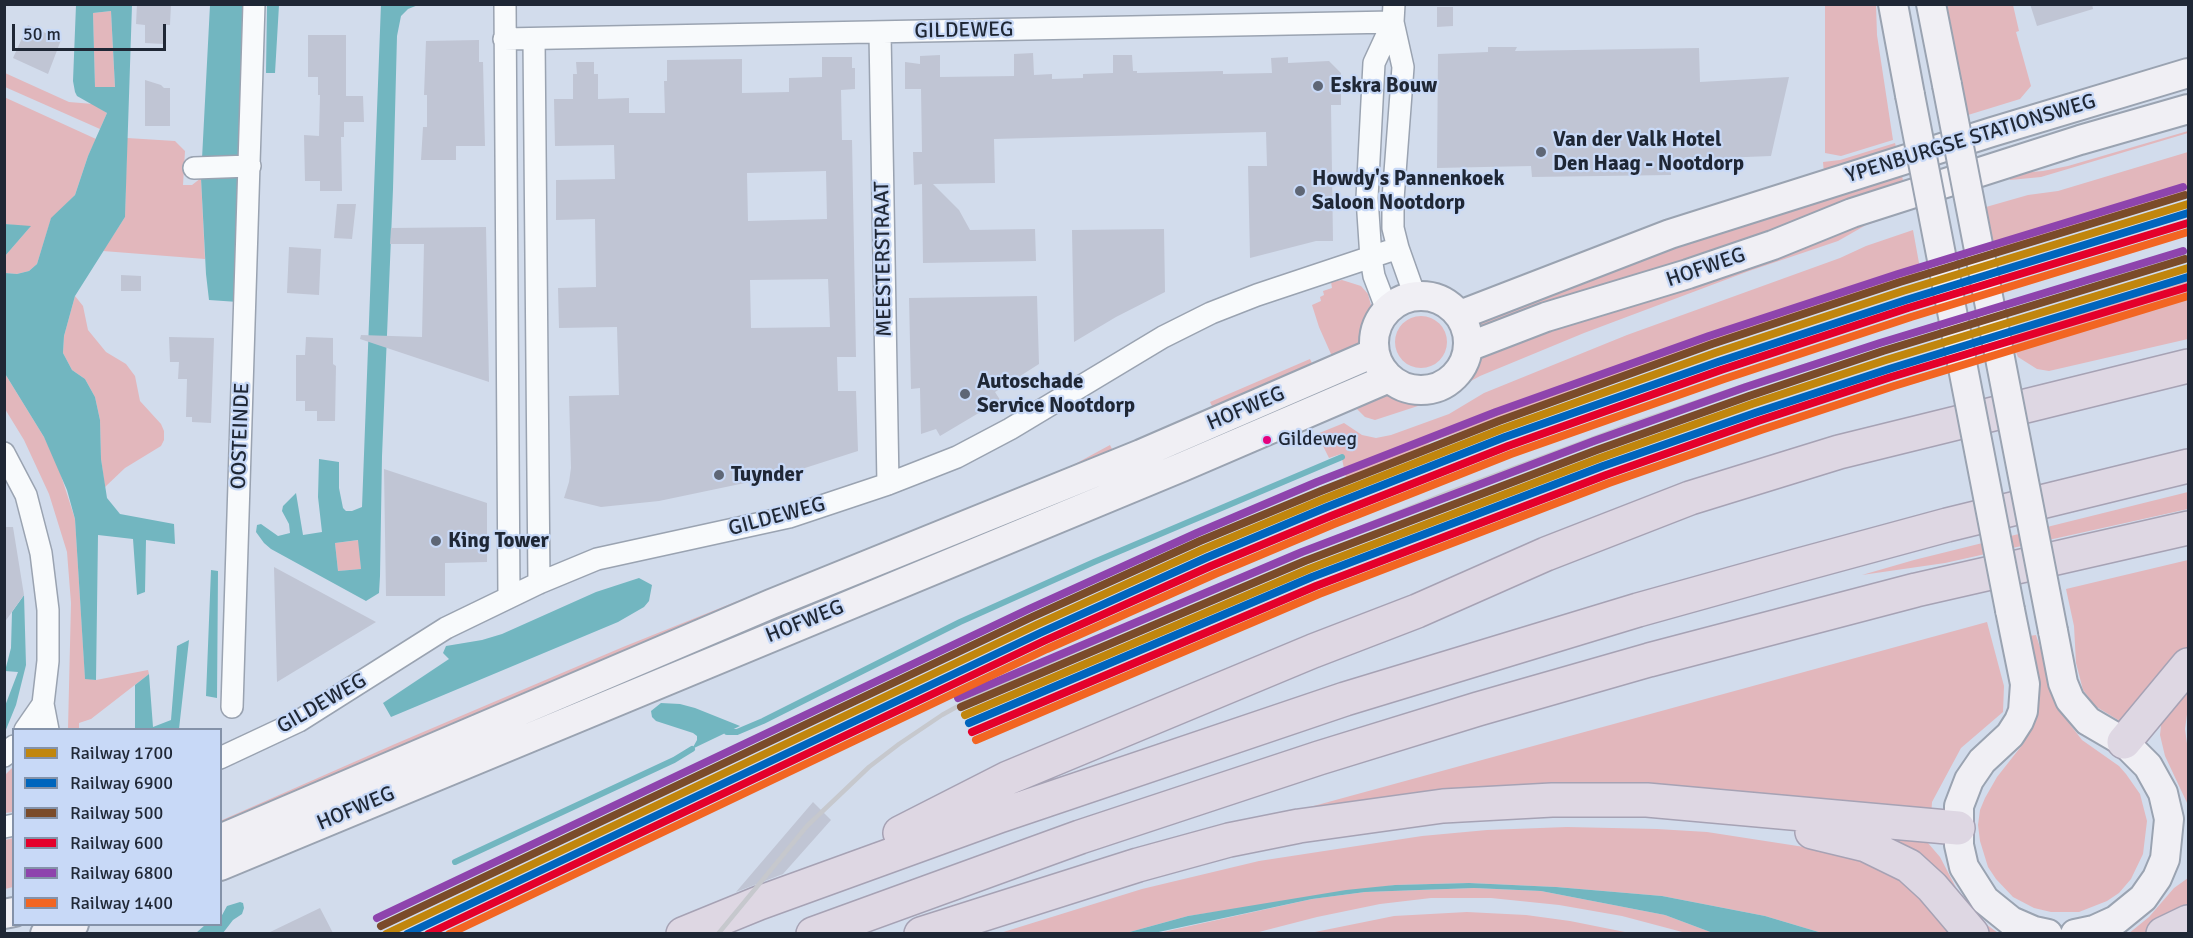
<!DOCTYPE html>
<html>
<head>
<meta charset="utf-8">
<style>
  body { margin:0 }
  #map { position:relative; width:2193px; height:938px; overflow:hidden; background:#d2dcec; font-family:Signika,sans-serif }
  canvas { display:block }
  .frame { position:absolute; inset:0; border:6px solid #1f2735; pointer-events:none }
  .legend { position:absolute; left:12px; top:728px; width:210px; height:198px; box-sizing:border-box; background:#c8d9f7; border:2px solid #8492a9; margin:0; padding:8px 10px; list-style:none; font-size:18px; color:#1f2735 }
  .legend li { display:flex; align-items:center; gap:12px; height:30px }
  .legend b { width:30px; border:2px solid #8492a9 }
  .scale { position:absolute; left:12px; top:24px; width:154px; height:27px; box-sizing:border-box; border:3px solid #1f2735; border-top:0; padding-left:8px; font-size:18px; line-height:21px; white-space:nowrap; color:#1f2735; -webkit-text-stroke:4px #c8d9f7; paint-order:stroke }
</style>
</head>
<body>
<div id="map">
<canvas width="2193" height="938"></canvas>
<div class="frame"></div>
<ul class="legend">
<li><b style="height:8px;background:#c1860d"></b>Railway 1700</li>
<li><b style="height:8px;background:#0065bd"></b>Railway 6900</li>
<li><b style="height:8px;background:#7a4b2a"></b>Railway 500</li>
<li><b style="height:8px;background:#e4002b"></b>Railway 600</li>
<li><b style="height:8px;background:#8e44ad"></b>Railway 6800</li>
<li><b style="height:8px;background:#f26522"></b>Railway 1400</li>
</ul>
<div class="scale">50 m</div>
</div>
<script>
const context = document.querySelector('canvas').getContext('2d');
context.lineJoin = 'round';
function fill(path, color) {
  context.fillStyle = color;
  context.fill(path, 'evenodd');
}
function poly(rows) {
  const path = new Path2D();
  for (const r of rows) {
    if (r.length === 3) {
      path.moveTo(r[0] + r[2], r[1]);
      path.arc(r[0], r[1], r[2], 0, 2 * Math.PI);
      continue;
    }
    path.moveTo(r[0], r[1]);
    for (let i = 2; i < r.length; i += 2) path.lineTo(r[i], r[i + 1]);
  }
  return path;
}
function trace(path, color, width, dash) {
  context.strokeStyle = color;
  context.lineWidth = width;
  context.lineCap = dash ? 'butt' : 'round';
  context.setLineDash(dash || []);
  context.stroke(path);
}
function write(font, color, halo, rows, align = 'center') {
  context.font = font + ' Signika,sans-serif';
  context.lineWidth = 4.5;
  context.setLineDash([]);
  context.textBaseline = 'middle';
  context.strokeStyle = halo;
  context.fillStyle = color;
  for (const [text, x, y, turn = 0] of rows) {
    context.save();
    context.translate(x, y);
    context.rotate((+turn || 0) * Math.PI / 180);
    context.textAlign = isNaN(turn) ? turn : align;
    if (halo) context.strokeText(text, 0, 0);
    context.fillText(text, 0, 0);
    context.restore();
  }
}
fill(poly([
  [1825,5,1876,5,1877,35,1893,140,1841,156,1825,153],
  [1947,5,2013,5,2019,31,2016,32,2031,86,2020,99,1968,115],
  [111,11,115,88,95,87,93,13],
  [5,73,69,102,93,104,107,113,100,129,5,87],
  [4,97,96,139,88,156,75,195,51,219,37,264,29,271,17,274,5,273,5,256,30,227,5,224],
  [2188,131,2188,133,2041,177,2010,180,2008,174,2043,171,2068,166],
  [127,138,175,141,185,151,183,185,192,185,201,178,205,259,103,251,125,217],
  [1895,143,1897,151,1824,174,1823,162,1840,160],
  [2188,152,2188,194,1994,252,1986,207,2028,195,2058,191],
  [1901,170,1904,186,1479,335,1473,316],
  [1908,205,1909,211,1866,225,1838,241,1749,271,1584,333,1480,376,1449,393,1421,405,1375,420,1365,417,1354,406,1385,391,1416,398,1438,396,1447,392,1461,381,1482,351],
  [1913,230,1921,274,1888,282,1865,292,1808,309,1711,343,1699,345,1628,373,1586,387,1575,388,1565,395,1431,442,1422,448,1346,478,1341,454,1329,458,1317,434,1344,423,1362,435,1376,438,1391,435,1449,414,1484,393,1627,335,1840,258,1866,246],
  [1342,280,1361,286,1368,294,1372,309,1363,339,1358,347,1335,363,1319,327,1312,305,1321,301,1320,297,1324,295,1323,291,1332,288,1331,282],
  [2188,280,2188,339,2049,371,2037,369,2018,357,2009,336,2093,307],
  [75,296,83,306,88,330,106,352,126,364,135,376,140,401,161,424,164,431,164,440,161,446,125,468,105,487,101,459,100,420,95,397,85,379,72,370,63,353,64,336],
  [1421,342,26],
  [1310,359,1316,372,1213,408,1210,402],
  [4,372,44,437,57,463,75,519,85,678,96,680,148,670,149,674,91,719,79,723,79,729,68,729,71,603,67,552,49,494,24,440,5,409],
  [1110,445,1114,453,221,829,220,821,395,744,623,647,1064,470],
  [2188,492,2188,509,1945,563,1862,575,1914,560],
  [359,540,361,569,338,571,335,543],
  [2188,560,2188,650,2123,723,2095,706,2083,690,2076,663,2074,626,2066,589],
  [1987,622,2004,686,2003,712,1961,748,1932,802,1931,818,1299,810],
  [2036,635,2058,703,2065,718,2082,740,2119,766,2126,774,2140,794,2147,821,2143,854,2131,879,2119,893,2107,901,2079,912,2051,912,2034,908,2013,897,1996,879,1988,867,1980,841,1978,825,1980,810,1985,798,1997,777,2023,744,2030,731,2039,704,2039,694,2029,636],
  [2188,678,2188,707,2185,729,2188,751,2188,805,2165,756,2160,735,2162,717],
  [13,767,13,812,5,813,5,775],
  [1567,827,1657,829,1707,832,1843,853,1893,875,1922,899,1950,933,1822,933,1765,916,1662,896,1556,887,1469,883,1395,885,1188,916,1126,933,997,934,1142,889,1259,861,1422,836,1487,830],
  [1861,827,1921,838,1928,843,1940,857,1962,899,1983,922,1998,933,1986,933],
  [13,838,13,887,5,889,5,840],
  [2188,878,2188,913,2144,933,2128,934,2149,917,2174,888],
  [1474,888,1541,891,1665,915,1713,933,1686,933,1622,916,1559,905,1491,898,1431,898,1380,904,1317,917,1255,933,1154,934,1312,899,1365,892],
  [1467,912,1526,915,1570,921,1630,933,1310,933,1394,916]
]), '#e2b7bc');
fill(poly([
  [381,4,442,5,418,5,408,9,401,16,397,36,393,189,382,456,380,576,379,593,366,601,271,549,264,543,256,532,257,525,261,524,278,536,290,533,289,524,282,511,283,506,296,493,303,535,322,532,318,497,319,459,339,462,339,488,343,508,346,511,352,511,362,507],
  [358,540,361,569,338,571,335,543],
  [76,5,132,5,125,217,75,296,64,336,63,353,72,370,85,379,95,397,100,420,101,459,107,498,120,514,174,524,175,544,146,540,145,592,137,595,133,539,98,535,96,680,85,679,75,519,67,490,44,437,4,372,5,273,17,274,29,271,37,264,51,218,75,195,88,156,107,113,77,96,75,92,73,81],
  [111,11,115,87,95,87,93,13],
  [210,5,245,5,238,302,209,300,206,274,201,178],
  [267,5,279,5,275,73,266,73],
  [5,224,31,226,5,256,4,224],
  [211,570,218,571,217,698,206,696],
  [639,578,652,585,649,601,644,607,618,622,391,717,383,703,449,659,443,653,446,646,482,640,502,634,596,592],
  [24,595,26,665,16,705,5,732,5,706,18,672,5,671,11,648,12,612],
  [189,640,179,729,135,729,135,685,149,674,153,727,171,720,177,646],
  [661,703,680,704,695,708,740,726,692,749,697,740,697,736,693,733,656,721,652,717,651,711],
  [1469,883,1556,887,1662,896,1765,916,1822,933,1713,933,1665,915,1541,891,1474,888,1365,892,1312,899,1154,933,1126,933,1188,916,1346,890,1395,885],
  [240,902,243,903,244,908,242,914,233,920,223,933,196,933,205,925,220,924,221,917,227,906]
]), '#72b6c0');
trace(poly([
  [727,732,737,732,763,721,960,622,1094,562,1342,457],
  [455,862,674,760,692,749]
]), '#72b6c0', 6);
fill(poly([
  [137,4,171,4,170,25,164,25,163,44,145,43,145,25,136,24],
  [2030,4,2092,4,2093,9,2037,26],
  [1437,7,1453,7,1453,26,1437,27],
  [28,25,61,40,48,74,13,58],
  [308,35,346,35,346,96,363,96,364,122,344,122,344,137,341,137,342,191,320,191,320,181,305,181,304,135,319,136,320,95,318,95,318,77,308,77],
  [479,40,479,62,483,62,485,146,456,146,456,160,421,160,423,127,427,127,427,95,424,95,426,41],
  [1488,47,1517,47,1515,51,1699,48,1700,82,1789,77,1771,156,1670,160,1671,175,1532,177,1531,166,1437,168,1438,54,1488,52],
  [1033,53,1034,75,1052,74,1052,79,1083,78,1083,74,1113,73,1113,55,1132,55,1133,71,1137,71,1137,73,1223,71,1223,74,1272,73,1271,58,1288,57,1288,63,1329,61,1341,73,1341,105,1331,105,1333,241,1316,241,1250,258,1248,166,1267,166,1266,132,994,139,995,183,933,184,959,210,970,230,1035,229,1036,261,923,263,922,184,914,185,913,152,922,152,921,89,905,89,905,62,920,64,920,56,940,55,940,77,1014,76,1014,54],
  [822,57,852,57,852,68,855,68,855,89,841,90,842,140,852,140,856,357,837,357,838,391,856,391,858,451,783,475,659,501,601,507,564,498,569,482,571,468,569,396,619,395,617,327,559,328,558,288,596,287,595,219,556,220,556,180,615,179,614,145,555,146,554,99,573,99,573,74,577,74,576,62,594,62,594,74,598,74,598,99,629,98,629,113,665,113,664,81,667,81,667,60,742,59,742,93,789,92,789,78,822,77],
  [826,171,827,219,748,221,747,173],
  [828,279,830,327,751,328,750,280],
  [145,80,161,85,164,88,170,88,170,126,145,126],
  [337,204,356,204,352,239,334,238],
  [486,227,489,382,360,339,361,335,422,337,424,244,390,244,391,228],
  [1164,229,1165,292,1116,317,1074,342,1072,230],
  [289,247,321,249,319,295,287,293],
  [121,275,141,276,141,291,121,291],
  [1037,296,1039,364,995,392,1002,403,977,414,940,436,936,429,921,434,920,388,911,389,909,298],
  [169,337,214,338,211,423,192,422,192,417,186,417,187,379,178,379,179,362,170,362],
  [306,337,333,338,333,364,336,366,335,421,317,421,317,411,305,411,305,401,296,401,296,355,305,355],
  [384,469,487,503,487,562,445,563,445,596,386,596],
  [4,527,13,527,24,595,4,623],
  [274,567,376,622,277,682],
  [813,802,831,820,783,874,736,892],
  [320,908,333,933,268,933]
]), '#c0c5d4');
const minor = poly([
  [505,4,509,597],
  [1394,4,1393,22,1403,67,1393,199,1393,228,1398,248,1415,296],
  [880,33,888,484],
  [504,39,1393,22],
  [534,39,539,583],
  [194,168,250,166],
  [1387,310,1374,276,1371,258,1367,198,1374,63,1393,22],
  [4,453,26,495,41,553,48,610,48,661,43,704,48,730],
  [232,707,254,4],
  [25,730,43,704],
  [4,756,14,746],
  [220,758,299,721,446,628,539,583,597,559,789,517,888,484,957,457,1010,429,1163,337,1211,313,1257,295,1398,248],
  [4,827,14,825]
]);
const secondary = poly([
  [1893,4,1910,95],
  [1931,4,1947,85],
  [1421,343,47],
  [1460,315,1670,234,1992,132,2188,73],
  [1468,347,1546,317,1688,274,1773,245,1852,213,2080,140,2188,109],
  [2010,610,2025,684,2023,711,2019,721,2010,735,1982,761,1969,780,1959,806,1959,845,1964,867,1985,900,2011,921,2034,931,2048,934],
  [2053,631,2063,683,2070,700,2088,721,2124,742,2148,766,2163,793,2169,819,2165,859,2157,878,2143,898,2116,920,2094,930,2075,934],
  [220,839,771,604,1141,454,1374,353],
  [220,866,1182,467,1389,378],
  [4,914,14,912],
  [45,934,74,924]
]);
const motorway = poly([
  [2124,742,2188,665],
  [1812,832,1866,845,1909,866,1932,887,1972,934],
  [900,833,1008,778,1313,651,1417,611,1546,554,1690,498,1839,452,2188,366],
  [683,934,759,903,999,816,1345,699,1638,610,1796,566,1947,525,2188,466],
  [813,934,1080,837,1319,758,1478,709,1649,660,1916,590,2188,528],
  [921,934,1138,865,1229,840,1299,826,1443,806,1552,800,1647,800,1958,828],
  [2163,934,2188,922]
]);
trace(minor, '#9aa3b1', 24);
trace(secondary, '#9aa3b1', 32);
trace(motorway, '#a6a2b4', 36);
trace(minor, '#f8fafc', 21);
trace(secondary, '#f0eff4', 28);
trace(motorway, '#ded7e3', 33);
trace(poly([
  [718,934,807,826,869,767,899,744,942,715,978,695,1057,659,1315,546,1447,493,1621,428,1770,377,1976,312,2188,254]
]), '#c6c8cd', 4.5);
const secondaryBridge = poly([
  [1947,85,2053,631],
  [1910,95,2010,610]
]);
trace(secondaryBridge, '#9aa3b1', 32, []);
trace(secondaryBridge, '#f0eff4', 28);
trace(poly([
  [965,715,1309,569,1600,458,1752,404,1886,360,2188,268],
  [386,934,1036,625,1204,549,1324,499,1502,429,1715,353,1903,291,2188,204]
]), '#c1860d', 8);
trace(poly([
  [969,723,1312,577,1603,466,1755,413,1889,369,2188,277],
  [407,934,1040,633,1208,557,1327,507,1505,437,1718,362,1906,300,2188,213]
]), '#0065bd', 8);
trace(poly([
  [961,707,1305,561,1597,450,1749,396,1883,351,2185,259],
  [381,926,1032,617,1200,541,1321,491,1499,421,1712,344,1900,282,2185,195]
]), '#7a4b2a', 8);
trace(poly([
  [972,732,1316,586,1606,475,1758,421,1891,377,2188,287],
  [428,934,1044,641,1211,566,1331,516,1508,446,1721,370,1908,308,2188,223]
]), '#e4002b', 8);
trace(poly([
  [958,698,1302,552,1594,441,1746,387,1880,343,2183,251],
  [377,918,1029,609,1197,533,1317,482,1496,412,1709,336,1898,274,2183,187]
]), '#8e44ad', 8);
trace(poly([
  [976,740,1319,594,1609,483,1761,430,1894,386,2188,296],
  [449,934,1047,649,1215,574,1334,524,1511,454,1724,379,1911,317,2188,232]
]), '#f26522', 8);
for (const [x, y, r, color] of [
  [1318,86,6,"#5e6675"],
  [1541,152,6,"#5e6675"],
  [1300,191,6,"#5e6675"],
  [965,394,6,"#5e6675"],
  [1267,440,5,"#e5007d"],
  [719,475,6,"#5e6675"],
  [436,541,6,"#5e6675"]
]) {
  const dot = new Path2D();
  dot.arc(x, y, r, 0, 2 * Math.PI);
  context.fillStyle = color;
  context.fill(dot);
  trace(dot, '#c8d9f7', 2);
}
write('20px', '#1f2735', '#c8d9f7', [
  ["Gildeweg",1278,440]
], 'left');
write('21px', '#1f2735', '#c8d9f7', [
  ["GILDEWEG",964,31,-1],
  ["YPENBURGSE STATIONSWEG",1971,139,-17],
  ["MEESTERSTRAAT",884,259,-91],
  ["HOFWEG",1706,268,-19],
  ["HOFWEG",1246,409,-23],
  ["OOSTEINDE",241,436,-88],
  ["GILDEWEG",777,517,-15],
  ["HOFWEG",805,622,-22],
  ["GILDEWEG",322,704,-30],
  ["HOFWEG",356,809,-23]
]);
write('bold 21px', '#1f2735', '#c8d9f7', [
  ["Eskra Bouw",1330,86],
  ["Van der Valk Hotel",1553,140],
  ["Den Haag - Nootdorp",1553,164],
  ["Howdy's Pannenkoek",1312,179],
  ["Saloon Nootdorp",1312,203],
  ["Autoschade",977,382],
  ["Service Nootdorp",977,406],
  ["Tuynder",731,475],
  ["King Tower",448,541]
], 'left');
</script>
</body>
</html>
